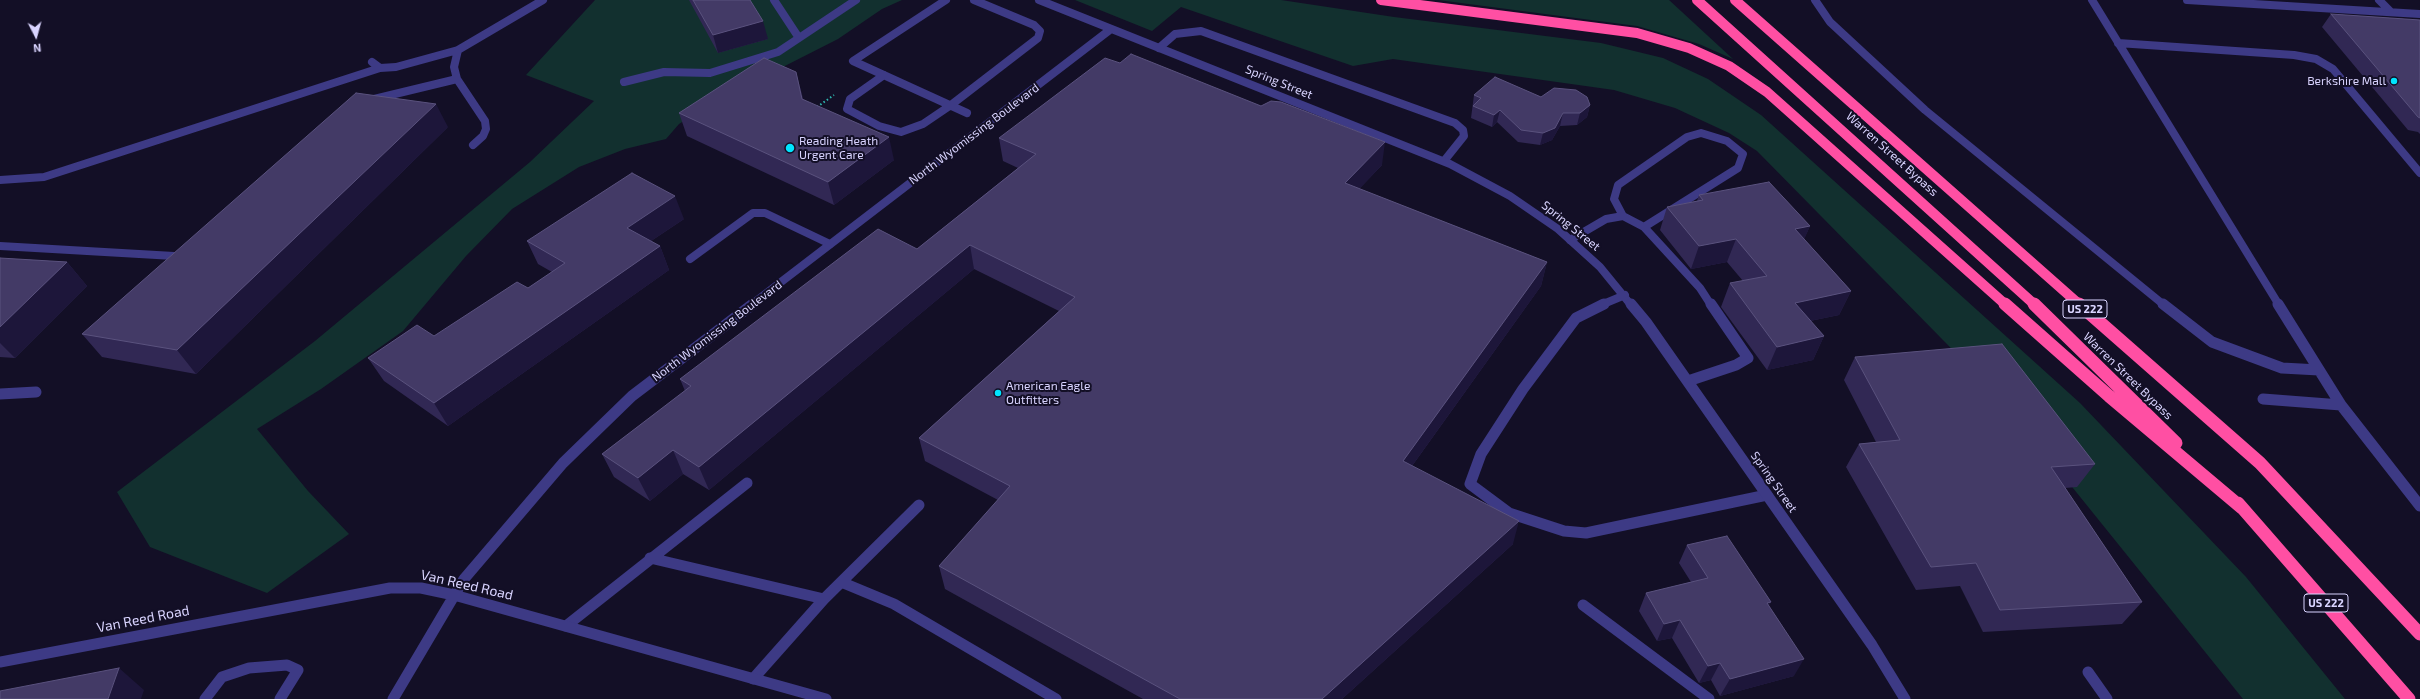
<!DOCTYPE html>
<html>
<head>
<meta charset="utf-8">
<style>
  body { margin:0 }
  #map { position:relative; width:2420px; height:699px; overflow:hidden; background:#130f26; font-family:"Exo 2",sans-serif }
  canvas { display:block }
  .north { position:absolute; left:16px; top:16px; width:40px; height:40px; -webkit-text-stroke:3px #130f26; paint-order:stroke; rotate:174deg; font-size:11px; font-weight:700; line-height:16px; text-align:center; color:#d9d4ff }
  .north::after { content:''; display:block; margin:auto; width:14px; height:18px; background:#d9d4ff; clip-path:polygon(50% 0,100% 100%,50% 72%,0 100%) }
</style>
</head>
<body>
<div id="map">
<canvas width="2420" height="699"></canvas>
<div class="north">N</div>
</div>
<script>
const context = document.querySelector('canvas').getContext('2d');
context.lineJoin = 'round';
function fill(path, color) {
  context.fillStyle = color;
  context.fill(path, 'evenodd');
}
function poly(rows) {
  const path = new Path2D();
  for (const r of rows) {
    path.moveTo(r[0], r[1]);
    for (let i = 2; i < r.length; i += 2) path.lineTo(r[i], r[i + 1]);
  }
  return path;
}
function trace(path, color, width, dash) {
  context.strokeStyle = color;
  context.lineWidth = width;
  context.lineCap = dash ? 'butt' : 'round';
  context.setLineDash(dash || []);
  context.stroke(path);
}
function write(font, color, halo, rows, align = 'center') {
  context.font = font + ' "Exo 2",sans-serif';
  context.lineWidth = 4;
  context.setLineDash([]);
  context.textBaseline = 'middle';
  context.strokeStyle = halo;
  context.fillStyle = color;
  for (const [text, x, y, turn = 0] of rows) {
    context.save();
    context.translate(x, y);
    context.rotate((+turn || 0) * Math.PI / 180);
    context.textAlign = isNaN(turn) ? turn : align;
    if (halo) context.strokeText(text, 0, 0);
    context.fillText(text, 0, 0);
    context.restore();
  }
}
fill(poly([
  [595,0,902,0,882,9,838,39,710,104,679,124,666,139,625,149,579,167,512,209,466,256,403,331,321,389,257,429,308,491,349,534,267,593,150,547,117,492,315,341,530,162,594,101,526,75],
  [1075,0,1281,0,1394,17,1601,43,1663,58,1708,79,1761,115,2080,403,2246,577,2345,699,2243,699,2002,400,1757,151,1729,133,1675,108,1614,90,1393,59,1353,66,1181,7,1152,31],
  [1438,0,1669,0,1733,59,1699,44,1637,26]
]), '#12302f');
trace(poly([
  [817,107,834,95]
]), '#2fb8b0', 2, [1.5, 2.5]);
trace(poly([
  [774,0,799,38,856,0],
  [946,0,853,61,967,113],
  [1815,0,1830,22,1925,110,2164,305],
  [2092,0,2279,305],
  [2187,0,2420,14],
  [2379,0,2391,12],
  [2118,43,2294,55,2316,59,2333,69,2420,173],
  [1159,48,1175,34,1201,31,1455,123,1463,130,1464,136,1444,161],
  [458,50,454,67,457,79,485,121,486,129,483,136,473,145],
  [372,62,380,68,396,67,458,50,543,0],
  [884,75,850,99,847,109,879,126,901,132,923,124,951,105,1038,38,1040,31,1034,25,974,0],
  [624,82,664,72,710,73,778,52,799,38],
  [370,100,457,79],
  [0,180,44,177,380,68],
  [1623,216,1614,199,1618,185,1687,137,1701,133,1727,141,1743,154,1738,168,1644,227],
  [1570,240,1606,219,1623,216,1644,227,1700,288,1711,305],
  [0,246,174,256],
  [690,259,753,213,765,213,830,244],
  [1601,305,1625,295]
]), '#3d3a85', 8);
trace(poly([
  [1604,304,1576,318,1523,389,1481,454,1470,484,1509,513,1564,531,1586,533,1767,495],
  [2163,304,2212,342,2282,368,2319,370],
  [2278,304,2341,405,2420,506],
  [1688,381,1736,365,1748,358,1711,304],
  [0,394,36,392],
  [2263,399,2341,405],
  [650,558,824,599,919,505],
  [841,582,894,604,1056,699],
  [1583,605,1709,699],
  [566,626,747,483],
  [2088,672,2107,699],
  [753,679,824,599],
  [205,699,222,677,249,668,287,665,298,670,280,699]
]), '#3d3a85', 11);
trace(poly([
  [1039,0,1450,164,1510,196,1558,229,1600,267,1631,305],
  [751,305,1111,29]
]), '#3d3a85', 8);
trace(poly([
  [1631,304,1646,322,1872,645,1905,699],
  [0,662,390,588,421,588,454,595,826,699],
  [393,699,464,579,563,463,632,396,753,304]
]), '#3d3a85', 11);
trace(poly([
  [1381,0,1637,33,1689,48,1729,66,1767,92,2006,305],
  [1697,0,2035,305],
  [1735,0,2080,305]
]), '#ff4fa3', 10);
trace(poly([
  [2005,304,2109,396,2242,508],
  [2034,304,2176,443],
  [2079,304,2260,463,2420,634],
  [2238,503,2409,699]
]), '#ff4fa3', 13);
fill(poly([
  [689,0,750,0,768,39,718,53],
  [2331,14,2420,20,2420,134,2418,132,2408,130,2322,27],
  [796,72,803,99,894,160,834,205,687,136,679,113],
  [1474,95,1541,97,1590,105,1587,117,1577,125,1560,126,1552,140,1540,145,1518,142,1497,122,1492,127,1471,118],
  [448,127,196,374,102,357,82,334],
  [999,138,1382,165,1359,189,1547,262,1541,286,1412,466,1513,544,1342,699,1143,699,945,589,939,566,998,500,925,461,919,438,1059,311,974,269,709,490,683,474,650,501,614,477,602,454,685,391,680,379,917,249,1018,168,1003,161],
  [1699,195,1810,226,1804,239,1851,291,1839,315,1810,321,1824,336,1813,360,1767,370,1721,307,1730,283,1743,281,1727,262,1691,269,1660,230,1667,207,1697,201],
  [684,219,651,241,660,246,669,270,448,426,384,381,368,358,434,336,528,288,552,272,538,264,527,241],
  [0,258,67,262,87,286,15,358,0,357],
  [1855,357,2095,464,2077,487,2065,488,2142,602,2122,624,1983,632,1960,586,1916,590,1846,467,1859,444,1876,442,1844,380],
  [1687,545,1769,606,1794,676,1720,696,1711,680,1699,683,1672,638,1657,641,1639,611,1646,593,1691,582,1679,563]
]), '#312854');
fill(poly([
  [763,21,768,39,718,53,713,35],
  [796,72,802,94,808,121,802,99],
  [436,104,448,127,196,374,177,350],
  [1590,105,1587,117,1577,125,1580,113],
  [1500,110,1497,122,1492,127,1494,115],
  [1563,113,1560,126,1552,140,1540,145,1543,133],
  [889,137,894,160,834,205,828,182],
  [1385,142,1382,165,1342,207,1345,183],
  [675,196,684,219,636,251,627,228],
  [1810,226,1800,249,1795,229],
  [1736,239,1727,262,1691,269,1699,246],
  [970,245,974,269,709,490,699,467],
  [660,246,669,270,448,426,434,403],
  [67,262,87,286,15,358,0,343,0,327],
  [1547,262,1541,286,1399,484,1403,461],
  [1851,291,1839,315,1785,326,1795,303],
  [1824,336,1813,360,1767,370,1777,347],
  [673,450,683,474,650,501,638,478],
  [1519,521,1513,544,1342,699,1322,699],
  [1771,602,1762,620,1767,603],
  [1680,620,1672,638,1657,641,1664,624],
  [1804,659,1794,676,1720,696,1730,679],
  [1720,663,1711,680,1699,683,1708,666],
  [119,668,144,690,141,699,108,699]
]), '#1d163a');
const building = poly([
  [693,0,750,0,763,21,713,35,693,0],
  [2331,14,2420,20,2420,118,2418,117,2331,14],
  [1131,54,1261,106,1271,101,1281,102,1385,142,1345,183,1547,262,1403,461,1519,521,1322,699,1180,699,939,566,1010,486,919,438,1075,297,970,245,699,467,673,450,638,478,602,454,691,386,680,379,878,229,917,249,1036,154,999,138,1105,58,1120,63,1131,54],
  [764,58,796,72,802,99,889,137,828,182,679,113,764,58],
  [1495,77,1541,97,1554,88,1576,90,1587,97,1590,105,1580,113,1563,113,1555,128,1543,133,1521,130,1500,110,1494,115,1473,106,1481,98,1474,95,1495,77],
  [356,93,436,104,177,350,82,334,356,93],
  [632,173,675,196,627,228,660,246,434,403,368,358,417,325,434,336,517,282,528,288,565,263,527,241,632,173],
  [1769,182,1810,226,1795,229,1851,291,1795,303,1824,336,1777,347,1730,283,1767,276,1736,239,1699,246,1667,207,1703,200,1699,195,1769,182],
  [0,258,67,262,0,327,0,258],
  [2002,344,2095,464,2051,467,2142,602,2000,610,1976,563,1931,567,1859,444,1900,440,1855,357,2002,344],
  [1727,536,1771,602,1767,603,1804,659,1730,679,1720,663,1708,666,1680,620,1664,624,1646,593,1708,578,1687,545,1727,536],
  [119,668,108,699,0,699,0,691,119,668]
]);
fill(building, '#433a66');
trace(building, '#5a527e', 1);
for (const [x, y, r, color] of [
  [2394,81,4,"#00e5ff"],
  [790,148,5,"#00e5ff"],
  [998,393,4,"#00e5ff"]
]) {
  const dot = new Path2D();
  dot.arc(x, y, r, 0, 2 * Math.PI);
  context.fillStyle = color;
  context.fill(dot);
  trace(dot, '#130f26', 1.5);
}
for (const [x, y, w] of [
  [2085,309,44],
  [2326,603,44]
]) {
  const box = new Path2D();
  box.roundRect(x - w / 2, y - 9, w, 18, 3);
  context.fillStyle = '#130f26';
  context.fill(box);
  trace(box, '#d9d4ff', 1);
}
write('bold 11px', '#d9d4ff', null, [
  ["US 222",2085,309],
  ["US 222",2326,603]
]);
write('12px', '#d9d4ff', '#130f26', [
  ["Berkshire Mall",2386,81,"right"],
  ["Reading Heath",799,141],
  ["Urgent Care",799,155],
  ["American Eagle",1006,386],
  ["Outfitters",1006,400]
], 'left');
write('12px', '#d9d4ff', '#130f26', [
  ["Spring Street",1279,82,22],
  ["North Wyomissing Boulevard",974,134,-37],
  ["Warren Street Bypass",1892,154,42],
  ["Spring Street",1571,226,39],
  ["North Wyomissing Boulevard",717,331,-37],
  ["Warren Street Bypass",2128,376,44],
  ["Spring Street",1774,482,55]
]);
write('14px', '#d9d4ff', '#130f26', [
  ["Van Reed Road",467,585,13],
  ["Van Reed Road",143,619,-11]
]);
</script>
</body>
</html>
